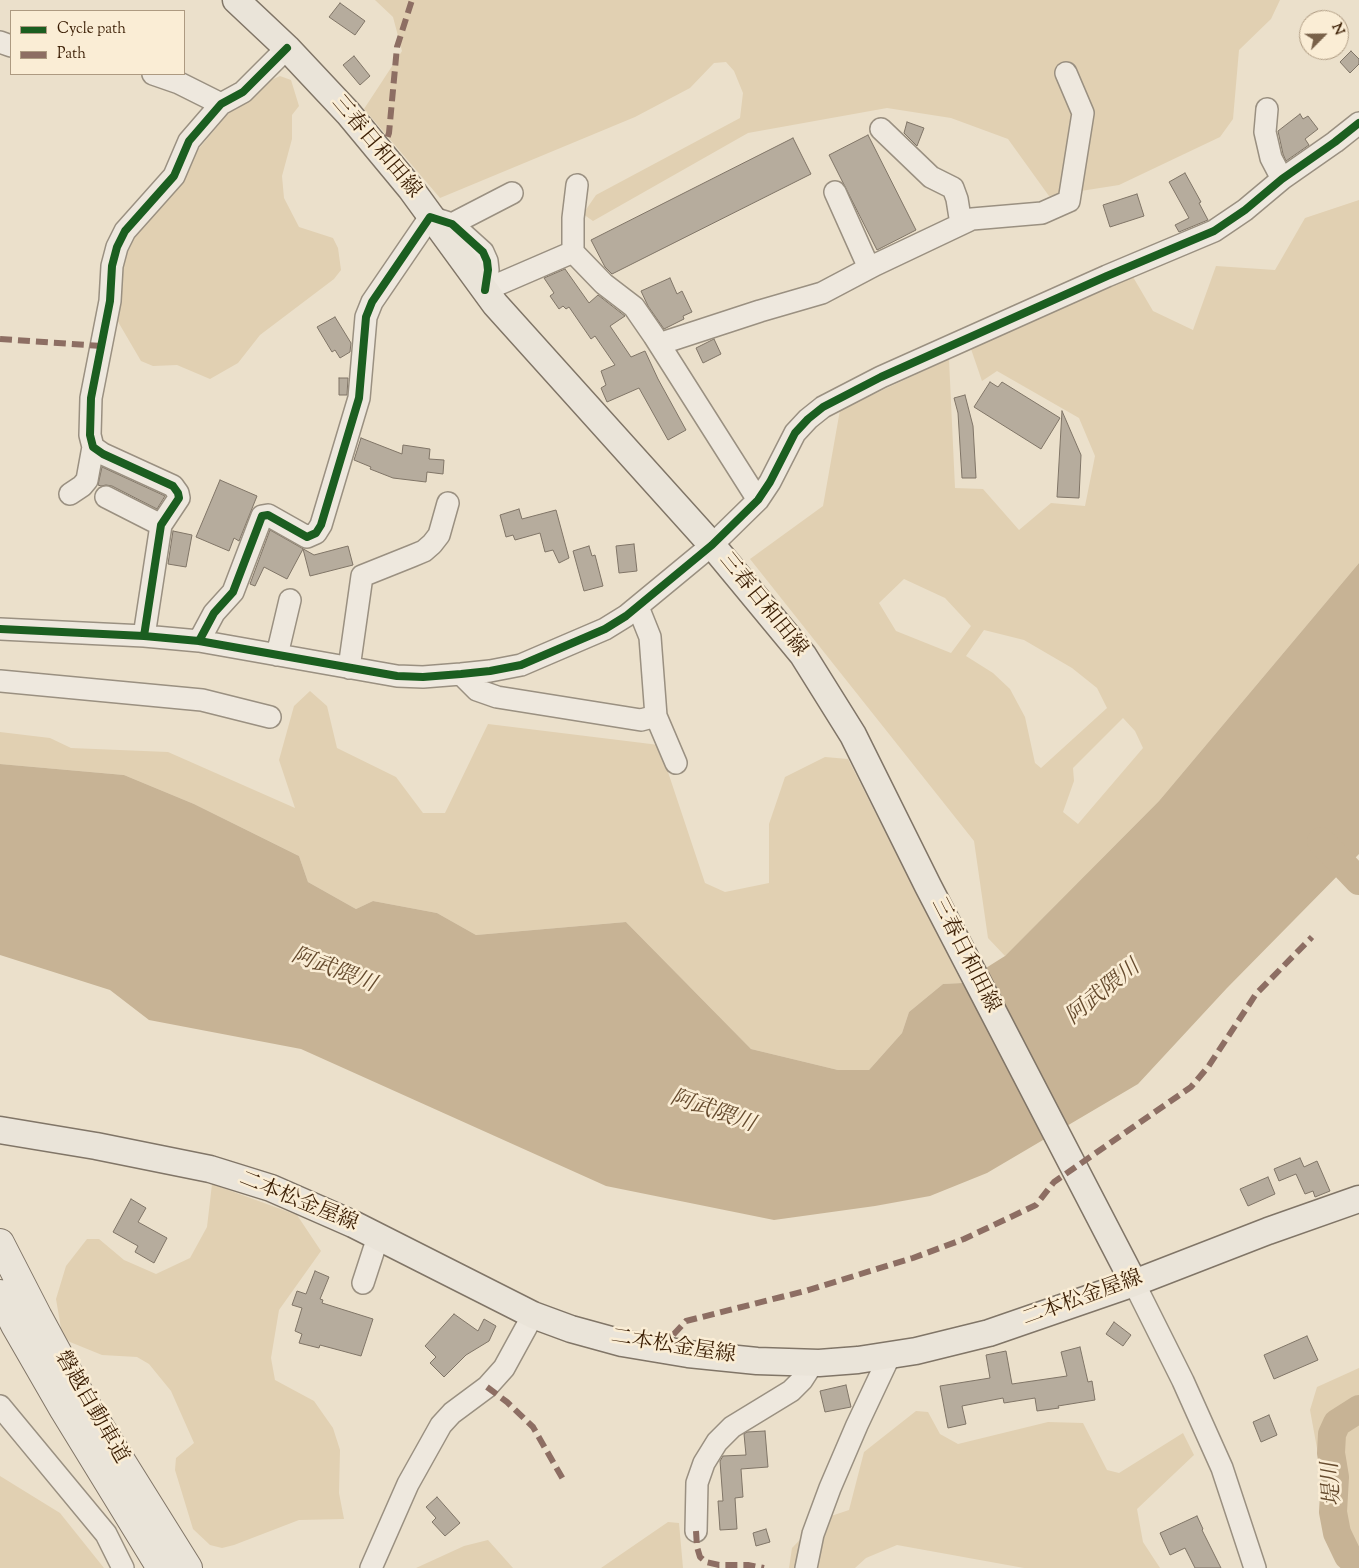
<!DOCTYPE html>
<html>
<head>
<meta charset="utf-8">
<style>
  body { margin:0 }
  #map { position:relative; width:1359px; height:1568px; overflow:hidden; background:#ebe0cb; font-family:"Sorts Mill Goudy",serif }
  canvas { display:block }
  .legend { position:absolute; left:10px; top:10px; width:175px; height:65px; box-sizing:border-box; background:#faedd5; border:1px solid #ad9a81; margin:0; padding:6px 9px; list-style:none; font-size:15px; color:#3a1d03 }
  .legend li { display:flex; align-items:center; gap:10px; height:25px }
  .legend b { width:25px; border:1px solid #ad9a81 }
  .north { position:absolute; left:1299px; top:10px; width:50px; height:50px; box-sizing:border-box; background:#faedd5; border:1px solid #ad9a81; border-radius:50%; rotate:67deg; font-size:14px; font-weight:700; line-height:20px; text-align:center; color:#3a1d03 }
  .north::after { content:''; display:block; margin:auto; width:18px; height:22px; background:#786149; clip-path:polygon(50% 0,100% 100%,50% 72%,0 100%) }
</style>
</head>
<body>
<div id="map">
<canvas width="1359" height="1568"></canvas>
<ul class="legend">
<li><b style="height:6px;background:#1b5e20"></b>Cycle path</li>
<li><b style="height:6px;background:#8d6e63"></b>Path</li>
</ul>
<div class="north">N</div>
</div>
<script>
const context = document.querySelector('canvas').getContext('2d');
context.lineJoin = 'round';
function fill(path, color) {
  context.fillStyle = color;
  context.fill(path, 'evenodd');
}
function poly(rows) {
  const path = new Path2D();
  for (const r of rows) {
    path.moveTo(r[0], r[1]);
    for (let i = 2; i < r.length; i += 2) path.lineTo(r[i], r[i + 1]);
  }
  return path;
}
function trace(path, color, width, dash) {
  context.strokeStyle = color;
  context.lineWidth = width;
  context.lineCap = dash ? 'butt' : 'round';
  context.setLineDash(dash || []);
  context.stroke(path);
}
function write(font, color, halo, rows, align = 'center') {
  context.font = font + ' "Sorts Mill Goudy","Noto Serif JP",serif';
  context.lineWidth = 5;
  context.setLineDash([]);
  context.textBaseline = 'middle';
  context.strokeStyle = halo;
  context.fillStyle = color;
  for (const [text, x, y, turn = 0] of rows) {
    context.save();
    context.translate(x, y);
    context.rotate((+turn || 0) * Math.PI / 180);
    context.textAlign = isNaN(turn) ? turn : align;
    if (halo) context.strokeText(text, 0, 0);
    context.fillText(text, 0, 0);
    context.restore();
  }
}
fill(poly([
  [375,0,1280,0,1271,19,1239,50,1233,119,1220,137,1119,185,1049,196,1008,139,951,118,887,108,748,133,593,221,583,214,596,195,740,118,743,93,734,71,726,62,714,63,690,88,635,117,440,198,364,109,402,51,393,17],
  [280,76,291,80,299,106,292,115,292,139,282,176,284,198,299,227,333,238,338,248,341,270,334,279,260,335,238,363,210,379,177,365,153,366,141,361,117,320,114,283,132,229,226,116,258,86],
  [1359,200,1359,563,1159,801,1005,956,988,938,974,841,750,559,823,506,840,410,949,359,955,488,983,489,1019,530,1051,503,1085,506,1095,456,1079,418,997,371,982,381,971,349,1133,277,1153,311,1193,330,1216,266,1275,270,1305,218],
  [904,579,945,598,971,626,951,653,896,631,879,603],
  [984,630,1024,640,1072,668,1097,688,1107,708,1041,768,1035,763,1025,717,1010,689,993,673,966,656],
  [1123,718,1135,731,1143,748,1078,824,1063,812,1074,781,1073,768],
  [310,691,327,706,337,748,396,777,423,813,445,813,488,724,659,745,705,883,725,892,769,883,769,824,785,777,825,757,848,759,962,983,943,984,909,1012,902,1033,869,1070,838,1070,751,1049,626,922,476,935,437,913,373,901,356,909,308,882,299,856,194,804,124,775,0,764,0,732,50,738,71,748,168,752,295,808,279,760,294,706],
  [212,1184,297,1215,321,1251,279,1310,271,1358,275,1380,314,1401,333,1428,340,1450,339,1493,344,1519,299,1520,234,1545,222,1548,210,1545,193,1529,175,1470,176,1458,194,1443,171,1391,149,1364,137,1357,102,1355,70,1342,62,1334,56,1299,66,1266,87,1239,99,1239,124,1260,156,1274,190,1258,207,1227],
  [1359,1368,1359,1568,1357,1568,1332,1530,1310,1410,1317,1387],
  [916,1411,928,1412,940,1434,958,1444,1048,1422,1083,1423,1107,1470,1119,1473,1183,1433,1194,1455,1137,1509,1143,1542,1160,1568,1024,1568,897,1545,866,1558,855,1568,789,1568,792,1548,819,1520,849,1510,864,1452],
  [0,1476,60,1513,104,1568,0,1568],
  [668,1522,679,1523,683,1568,601,1568],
  [488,1540,513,1568,416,1568,464,1546]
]), '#e1d0b2');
fill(poly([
  [1359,563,1359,854,1227,988,1138,1084,987,1173,930,1196,875,1206,774,1220,606,1186,301,1049,149,1020,110,990,0,955,0,764,124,775,194,804,299,856,308,882,356,909,373,901,437,913,476,935,626,922,751,1049,838,1070,869,1070,902,1033,909,1012,943,984,962,983,1005,956,1159,801]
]), '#c7b395');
trace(poly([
  [1321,841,1359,881],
  [1359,1409,1337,1423,1332,1434,1331,1453,1335,1477,1333,1512,1337,1533,1348,1556,1359,1565]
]), '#c7b395', 28);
const building = poly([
  [340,3,365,21,355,35,329,17,340,3],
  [1351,51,1359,59,1359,64,1350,73,1340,62,1351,51],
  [354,56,370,76,360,85,343,65,354,56],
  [1300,114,1303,119,1308,116,1318,129,1305,139,1309,145,1286,161,1283,154,1278,131,1300,114],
  [907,122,924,128,917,146,904,133,907,122],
  [868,135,916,230,877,250,829,155,868,135],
  [793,138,811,174,612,274,605,267,591,240,793,138],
  [1185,173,1201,202,1199,203,1208,220,1179,232,1175,225,1189,218,1169,182,1185,173],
  [1137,194,1144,216,1110,227,1103,205,1137,194],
  [565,269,589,303,598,295,625,316,610,326,631,357,645,351,658,379,686,430,668,440,639,388,607,402,601,388,606,385,601,371,615,365,595,336,591,339,569,307,566,309,563,306,559,309,550,296,554,293,544,278,565,269],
  [670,278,677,294,682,291,692,312,683,316,684,319,664,329,648,306,641,291,670,278],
  [335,317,351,343,350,352,340,358,335,350,332,352,317,327,335,317],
  [714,339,721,354,703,363,696,348,714,339],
  [339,378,348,378,347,395,339,395,339,378],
  [990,382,998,387,1002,382,1060,418,1041,449,974,407,990,382],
  [965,395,973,426,976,478,962,478,958,413,954,398,965,395],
  [1062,411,1081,455,1079,498,1057,497,1062,411],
  [361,438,402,454,403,445,430,449,429,459,444,460,443,474,427,472,426,482,393,478,370,469,371,467,354,460,361,438],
  [102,467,165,496,157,509,112,486,106,485,101,486,98,485,102,467],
  [220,480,257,496,239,541,234,538,229,551,196,537,220,480],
  [519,509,522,519,556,510,569,558,559,563,553,550,545,552,540,533,515,540,513,535,506,537,500,515,519,509],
  [270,530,314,555,348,546,353,565,310,576,303,549,287,579,264,567,255,586,250,584,270,530],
  [173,531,192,535,186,567,168,564,173,531],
  [634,544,637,571,619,573,616,546,634,544],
  [589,546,592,556,595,555,603,586,584,591,573,551,589,546],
  [1300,1158,1304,1167,1317,1161,1330,1191,1315,1197,1313,1191,1305,1194,1296,1174,1279,1181,1274,1169,1300,1158],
  [1268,1177,1275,1194,1248,1206,1240,1189,1268,1177],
  [131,1199,146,1208,138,1222,167,1238,154,1263,135,1252,138,1246,113,1232,131,1199],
  [315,1271,329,1277,320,1299,323,1300,322,1303,373,1319,361,1356,320,1345,319,1348,299,1343,302,1334,295,1331,302,1308,292,1305,297,1291,306,1294,315,1271],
  [454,1314,478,1331,484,1319,496,1326,489,1341,466,1355,444,1377,430,1363,436,1357,425,1346,454,1314],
  [1114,1322,1131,1335,1123,1346,1106,1334,1114,1322],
  [1307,1336,1318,1360,1274,1379,1264,1355,1307,1336],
  [1080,1347,1088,1382,1092,1381,1095,1400,1058,1406,1059,1408,1037,1411,1035,1398,1004,1403,1003,1398,962,1406,966,1424,948,1428,940,1386,990,1378,986,1355,1006,1351,1012,1384,1067,1376,1061,1352,1080,1347],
  [846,1385,851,1407,825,1412,820,1391,846,1385],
  [1269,1415,1277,1435,1261,1442,1253,1422,1269,1415],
  [765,1431,768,1467,741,1469,743,1497,735,1498,737,1529,720,1530,718,1501,723,1501,720,1461,723,1456,746,1455,744,1434,747,1432,765,1431],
  [437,1497,460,1523,445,1536,432,1522,436,1518,426,1507,437,1497],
  [1197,1516,1203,1529,1202,1530,1221,1568,1195,1568,1185,1548,1170,1555,1160,1533,1197,1516],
  [766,1529,770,1542,756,1546,753,1533,766,1529]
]);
fill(building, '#b6ac9d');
trace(building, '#807567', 1);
const minor = poly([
  [0,42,11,46],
  [153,74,179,83,221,104],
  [1267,109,1265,132,1271,158,1282,179],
  [881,129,931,177,953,188,957,199,961,224],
  [577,185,573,218,573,252,604,284,634,307,654,336,758,500],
  [835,192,869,268],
  [452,224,512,193],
  [485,290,573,252],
  [659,344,760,311,822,293,875,265,972,219,1042,213,1069,201,1083,113,1066,73],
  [70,494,82,486,87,480,93,447],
  [106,497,161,525],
  [638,607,650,637,656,716,676,763],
  [0,629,144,636,199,641,397,676,423,677,461,674,490,671,521,665,605,629,626,616,712,545,758,500,770,482,795,433,808,419,823,407,881,377,1107,276,1214,231,1245,210,1282,179,1335,142,1359,123],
  [144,636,161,525,179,498,178,493,173,486,103,454,93,447,90,435,91,398,110,301,112,266,117,247,125,231,174,176,189,141,221,104,243,92,287,48],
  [199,641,214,613,233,592,262,516,268,515,307,537,316,533,321,525,359,398,366,317,372,302,430,217,452,224,483,252,487,261,488,270,485,290],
  [277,655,290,600],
  [349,668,362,576,412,556,424,551,432,544,439,535,448,503],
  [461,674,477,690,497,697,641,720,656,716],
  [0,681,202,700,270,717],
  [363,1283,378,1237],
  [1134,1283,1183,1381,1222,1468,1255,1568],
  [0,1406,106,1534,123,1568],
  [696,1531,697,1483,704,1463,717,1442,732,1427,791,1391,802,1380,813,1363],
  [371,1568,408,1484,441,1425,452,1413,487,1387,504,1368,533,1315],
  [806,1568,813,1534,830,1488,857,1425,890,1355]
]);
const major = poly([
  [236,0,287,48,348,113,411,189,495,304,712,545,803,655,853,735,928,886,1134,1283],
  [0,1130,96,1146,210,1169,271,1188,353,1224,533,1315,571,1329,622,1343,688,1354,757,1361,819,1363,858,1360,916,1351,989,1333,1134,1283,1268,1231,1359,1199]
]);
const highway = poly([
  [0,1243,38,1317,83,1400,188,1568],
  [0,1294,15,1325,64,1410,161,1568]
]);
trace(minor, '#9a9081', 24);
trace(major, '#807567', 29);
trace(highway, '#807567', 30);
trace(minor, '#eee8de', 21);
trace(major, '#eae4d9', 26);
trace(highway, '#eae4d9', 28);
trace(poly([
  [382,154,389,133,397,47,412,0],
  [0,339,102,346],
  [661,1348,686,1321,805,1291,913,1258,964,1239,1036,1205,1054,1182,1191,1087,1208,1067,1256,994,1312,937],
  [487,1387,507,1402,533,1427,564,1481],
  [696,1531,697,1547,700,1557,706,1562,719,1565,748,1565,764,1568]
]), '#8d6e63', 6, [12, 6]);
trace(poly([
  [0,629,144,636,199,641,397,676,423,677,461,674,490,671,521,665,605,629,626,616,712,545,758,500,770,482,795,433,808,419,823,407,881,377,1107,276,1214,231,1245,210,1282,179,1335,142,1359,123],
  [144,636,161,525,179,498,178,493,173,486,103,454,93,447,90,435,91,398,110,301,112,266,117,247,125,231,174,176,189,141,221,104,243,92,287,48],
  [199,641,214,613,233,592,262,516,268,515,307,537,316,533,321,525,359,398,366,317,372,302,430,217,452,224,483,252,487,261,488,270,485,290]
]), '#1b5e20', 8);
write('21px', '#3a1d03', '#faedd5', [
  ["三春日和田線",375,148,50],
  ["三春日和田線",762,606,51],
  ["三春日和田線",964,956,63],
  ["二本松金屋線",298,1203,22],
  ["二本松金屋線",1083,1300,-20],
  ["二本松金屋線",673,1348,9],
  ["磐越自動車道",90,1408,60]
]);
write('italic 22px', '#664b2e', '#faedd5', [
  ["阿武隈川",333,972,21],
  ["阿武隈川",1104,994,-39],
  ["阿武隈川",712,1113,19],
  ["堤川",1334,1484,-94]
]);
</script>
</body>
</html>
